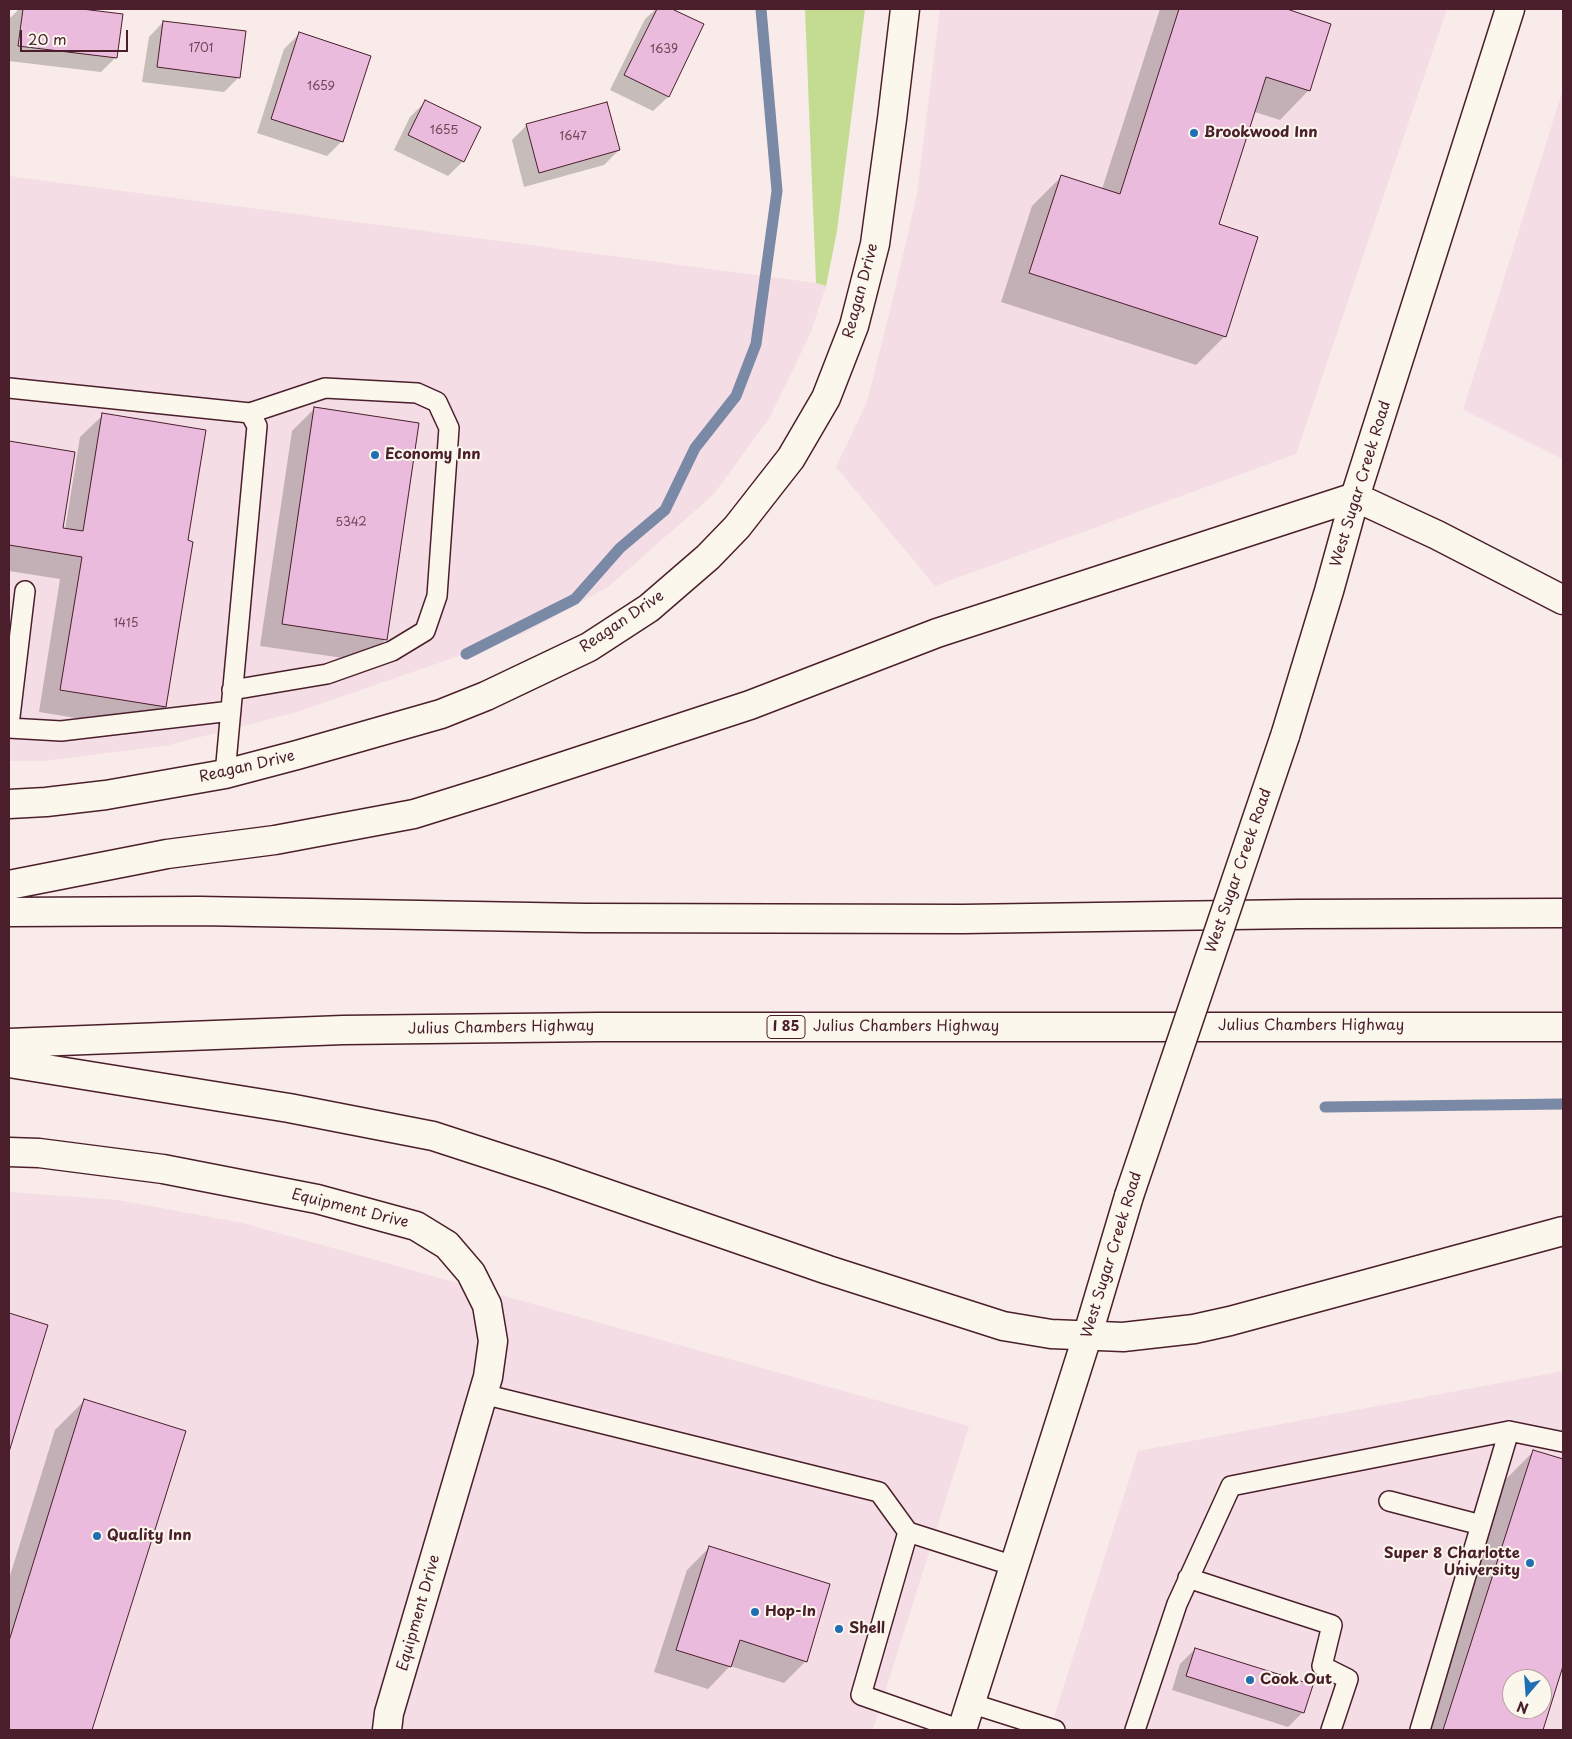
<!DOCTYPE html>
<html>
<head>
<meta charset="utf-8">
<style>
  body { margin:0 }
  #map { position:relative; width:1572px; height:1739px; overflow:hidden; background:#f8ebe9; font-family:"Playpen Sans",sans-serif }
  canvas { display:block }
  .frame { position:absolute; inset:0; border:10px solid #4a1f2b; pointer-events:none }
  .north { position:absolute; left:1502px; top:1669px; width:50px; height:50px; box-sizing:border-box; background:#fbf7ec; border:1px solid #b4a19f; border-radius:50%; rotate:198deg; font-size:14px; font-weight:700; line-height:20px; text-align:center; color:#4a1f2b }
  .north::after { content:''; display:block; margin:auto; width:18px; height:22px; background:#1f6fb2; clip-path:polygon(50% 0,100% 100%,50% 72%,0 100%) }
  .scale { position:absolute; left:20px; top:30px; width:108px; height:22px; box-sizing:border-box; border:2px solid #4a1f2b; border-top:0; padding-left:6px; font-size:15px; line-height:18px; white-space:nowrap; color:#4a1f2b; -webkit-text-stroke:4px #fbf7ec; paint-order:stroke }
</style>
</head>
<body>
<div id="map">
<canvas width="1572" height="1739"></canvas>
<div class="frame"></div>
<div class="north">N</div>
<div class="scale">20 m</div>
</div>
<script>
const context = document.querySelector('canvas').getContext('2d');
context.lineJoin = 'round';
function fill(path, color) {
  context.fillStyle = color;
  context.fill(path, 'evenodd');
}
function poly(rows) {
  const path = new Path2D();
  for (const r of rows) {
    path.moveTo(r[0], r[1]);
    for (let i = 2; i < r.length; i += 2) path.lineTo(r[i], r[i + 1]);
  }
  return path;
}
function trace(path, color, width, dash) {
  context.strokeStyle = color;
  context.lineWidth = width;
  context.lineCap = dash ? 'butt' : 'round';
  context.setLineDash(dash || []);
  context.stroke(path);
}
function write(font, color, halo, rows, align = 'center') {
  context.font = font + ' "Playpen Sans",sans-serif';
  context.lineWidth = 4;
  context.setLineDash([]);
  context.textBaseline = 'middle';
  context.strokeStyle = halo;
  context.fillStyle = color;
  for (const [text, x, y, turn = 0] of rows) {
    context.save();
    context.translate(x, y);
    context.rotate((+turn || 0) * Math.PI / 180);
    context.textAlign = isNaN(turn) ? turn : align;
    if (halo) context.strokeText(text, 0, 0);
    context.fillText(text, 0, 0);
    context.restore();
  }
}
fill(poly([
  [940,9,1447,9,1296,454,935,586,836,467,867,402,893,298,917,194],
  [1563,89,1563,459,1463,410],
  [9,176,816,283,826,286,811,332,770,417,714,494,608,587,525,633,297,712,169,745,44,761,9,761],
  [9,1192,117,1200,243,1223,969,1426,873,1730,9,1730],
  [1563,1371,1563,1730,1050,1730,1138,1451],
  [1512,1679,1542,1679,1542,1709,1512,1709]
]), '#f4dde5');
fill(poly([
  [805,9,865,9,837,231,826,286,816,283]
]), '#c3dc92');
fill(poly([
  [19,9,72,9,121,15,116,57,101,72,9,61,10,18],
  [656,9,669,9,703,25,668,97,653,111,610,90,645,19],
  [1160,9,1285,9,1309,90,1280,120,1255,112,1217,225,1225,336,1196,365,1001,302,1032,206,1061,177,1102,189],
  [163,22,239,77,224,92,142,82,149,37],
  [299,34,342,141,327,156,257,133,284,49],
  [425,102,463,161,448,176,394,150,410,117],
  [527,125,619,150,604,165,524,187,512,140],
  [315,408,386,639,364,661,260,646,292,431],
  [103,415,165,707,143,729,39,712,60,579,9,571,9,443,73,453,61,529,65,530,80,437],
  [9,1314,47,1326,9,1448],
  [85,1400,184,1432,91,1730,9,1730,9,1579,55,1430],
  [1534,1451,1563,1461,1563,1662,1541,1730,1424,1730,1505,1480],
  [1512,1679,1542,1679,1542,1709,1512,1709],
  [709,1548,806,1661,784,1683,730,1666,708,1689,654,1672,687,1570],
  [1195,1649,1303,1712,1288,1727,1172,1690,1180,1664]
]), '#0003');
trace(poly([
  [466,654,575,599,620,548,665,510,695,448,736,396,756,344,777,191,761,9],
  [1325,1107,1563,1104]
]), '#7a89a6', 11);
const building = poly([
  [23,9,82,9,123,14,117,58,18,46,23,9],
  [657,9,672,9,704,24,669,97,624,75,657,9],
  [1179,9,1287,9,1331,24,1310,91,1266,77,1219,224,1258,237,1226,337,1029,273,1061,175,1120,194,1179,9],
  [163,21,246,31,240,78,157,67,163,21],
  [299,32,371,56,343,142,271,119,299,32],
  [425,100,481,127,464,162,408,135,425,100],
  [607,102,620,150,539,173,526,124,607,102],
  [314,407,419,423,387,640,282,624,314,407],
  [102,413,206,430,188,540,193,542,166,707,60,690,82,557,9,545,9,441,75,452,63,528,83,531,102,413],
  [9,1313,48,1325,9,1452,9,1313],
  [84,1399,186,1431,92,1730,9,1730,9,1641,84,1399],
  [1533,1450,1563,1459,1563,1666,1543,1730,1443,1730,1533,1450],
  [1512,1679,1542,1679,1542,1709,1512,1709,1512,1679],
  [709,1546,830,1584,807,1662,740,1640,731,1667,676,1650,709,1546],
  [1195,1648,1313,1685,1304,1713,1186,1676,1195,1648]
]);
fill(building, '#ebbbdd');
trace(building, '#4a1f2b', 1);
const service = poly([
  [9,388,250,413,257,426,225,774],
  [232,690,327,674,392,651,425,631,437,596,449,428,437,402,417,393,325,388,250,413],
  [9,725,25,591],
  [9,728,61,731,231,711],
  [483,1394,879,1492,908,1532],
  [1509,1431,1563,1442],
  [1389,1501,1481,1525],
  [1188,1578,1332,1625,1322,1666,1348,1679,1331,1730],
  [970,1703,1055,1730],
  [961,1730,861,1695,908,1532,1014,1566],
  [1135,1730,1177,1604,1231,1486,1509,1431,1420,1730]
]);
const minor = poly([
  [9,1152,39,1153,163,1169,317,1199,416,1226,447,1245,471,1273,487,1305,493,1341,488,1377,389,1713,387,1730]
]);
const tertiary = poly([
  [9,804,46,802,106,795,225,774,297,755,441,714,486,696,589,647,649,608,708,557,737,527,791,458,826,398,854,326,875,244,892,119,905,9]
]);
const secondary = poly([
  [962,1730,1087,1337]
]);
const primary = poly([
  [1285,736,1329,591,1355,497,1510,9],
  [1087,1337,1129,1196]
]);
const motorway = poly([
  [9,885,167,854,275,840,414,814,491,790,750,705,937,633,1355,497,1437,535,1563,600],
  [9,912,199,911,585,918,963,919,1299,914,1563,913],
  [9,1043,343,1030,599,1027,1563,1027],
  [9,1063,289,1108,433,1136,550,1174,828,1270,1003,1326,1051,1334,1123,1337,1194,1329,1230,1321,1563,1231]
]);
trace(service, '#4a1f2b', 22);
trace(minor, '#4a1f2b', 31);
trace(tertiary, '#4a1f2b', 31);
trace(secondary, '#4a1f2b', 31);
trace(primary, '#4a1f2b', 31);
trace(motorway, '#4a1f2b', 31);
trace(service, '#fbf7ec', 19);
trace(minor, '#fbf7ec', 28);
trace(tertiary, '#fbf7ec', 28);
trace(secondary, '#fbf7ec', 28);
trace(primary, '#fbf7ec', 28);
trace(motorway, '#fbf7ec', 28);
const primaryBridge = poly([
  [1129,1196,1285,736]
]);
trace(primaryBridge, '#4a1f2b', 31, []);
trace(primaryBridge, '#fbf7ec', 28);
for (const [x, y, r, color] of [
  [1194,133,5,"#1f6fb2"],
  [375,455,5,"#1f6fb2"],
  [97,1536,5,"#1f6fb2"],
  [1530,1563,5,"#1f6fb2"],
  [755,1612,5,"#1f6fb2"],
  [839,1629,5,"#1f6fb2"],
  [1250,1680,5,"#1f6fb2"]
]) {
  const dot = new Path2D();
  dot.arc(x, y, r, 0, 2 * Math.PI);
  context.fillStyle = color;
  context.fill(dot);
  trace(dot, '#fbf7ec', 2);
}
write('12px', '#724658', null, [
  ["1701",201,49],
  ["1639",664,50],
  ["1659",321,87],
  ["1655",444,131],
  ["1647",573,137],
  ["5342",351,523],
  ["1415",126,624]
]);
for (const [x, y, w] of [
  [786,1027,38]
]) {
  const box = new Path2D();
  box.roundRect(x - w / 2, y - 11.5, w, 23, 4);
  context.fillStyle = '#fbf7ec';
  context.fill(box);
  trace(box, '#4a1f2b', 1);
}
write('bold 14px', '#4a1f2b', null, [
  ["I 85",786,1027]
]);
write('bold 15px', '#4a1f2b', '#fbf7ec', [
  ["Brookwood Inn",1204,133],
  ["Economy Inn",385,455],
  ["Quality Inn",107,1536],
  ["Super 8 Charlotte",1520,1554,"right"],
  ["University",1520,1571,"right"],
  ["Hop-In",765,1612],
  ["Shell",849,1629],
  ["Cook Out",1260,1680]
], 'left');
write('15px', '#4a1f2b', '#fbf7ec', [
  ["Reagan Drive",861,291,-75],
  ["West Sugar Creek Road",1361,484,-73],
  ["Reagan Drive",622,622,-34],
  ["Reagan Drive",247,767,-13],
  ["West Sugar Creek Road",1239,871,-71],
  ["Julius Chambers Highway",1311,1026],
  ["Julius Chambers Highway",906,1027],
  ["Julius Chambers Highway",501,1028,-1],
  ["Equipment Drive",350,1209,14],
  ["West Sugar Creek Road",1112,1255,-73],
  ["Equipment Drive",419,1613,-74]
]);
</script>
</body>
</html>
